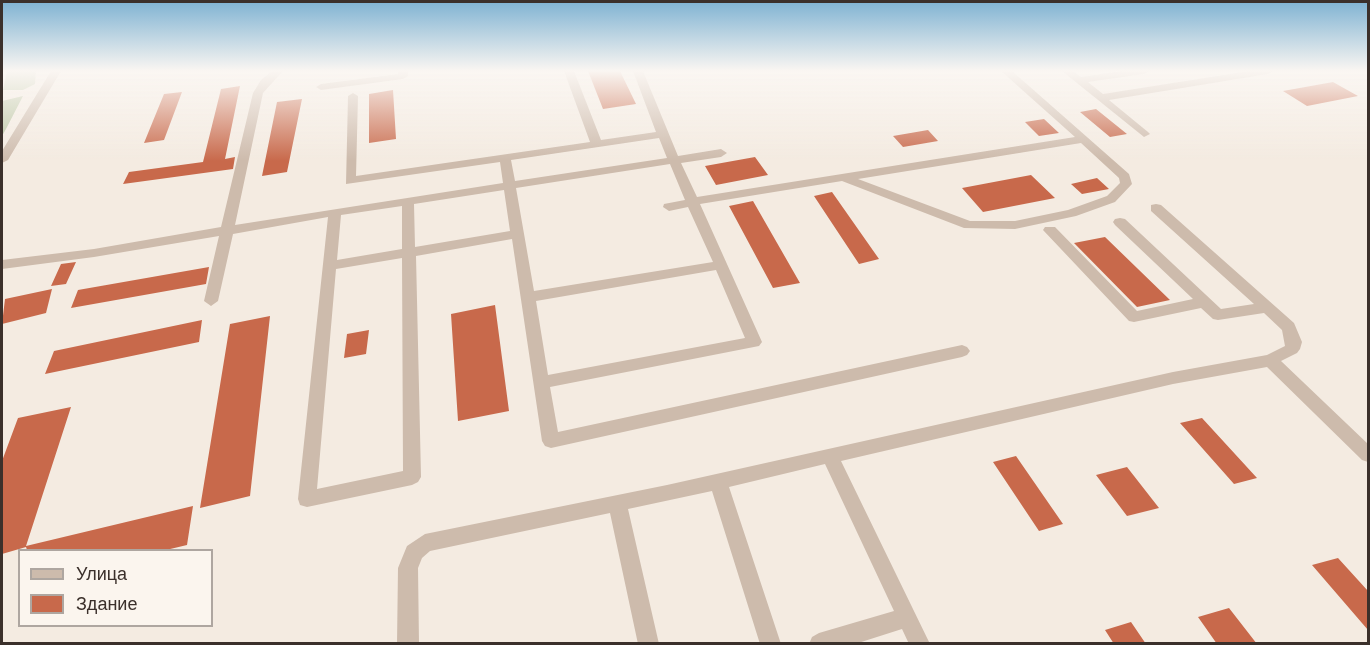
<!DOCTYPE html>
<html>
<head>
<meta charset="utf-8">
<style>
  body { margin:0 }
  #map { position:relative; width:1370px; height:645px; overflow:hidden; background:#f4ebe1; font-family:"DM Sans",sans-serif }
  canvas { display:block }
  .frame { position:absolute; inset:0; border:3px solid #3b302b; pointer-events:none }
  .legend { position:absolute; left:18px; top:549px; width:195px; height:78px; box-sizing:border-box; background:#fbf5ee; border:2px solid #aea6a0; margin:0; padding:8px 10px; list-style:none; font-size:18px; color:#3b302b }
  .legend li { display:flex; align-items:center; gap:12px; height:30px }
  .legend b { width:30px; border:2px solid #aea6a0 }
</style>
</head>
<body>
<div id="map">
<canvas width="1370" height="645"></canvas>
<div class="frame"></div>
<ul class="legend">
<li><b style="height:8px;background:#cdbbac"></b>Улица</li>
<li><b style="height:16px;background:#c8694b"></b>Здание</li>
</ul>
</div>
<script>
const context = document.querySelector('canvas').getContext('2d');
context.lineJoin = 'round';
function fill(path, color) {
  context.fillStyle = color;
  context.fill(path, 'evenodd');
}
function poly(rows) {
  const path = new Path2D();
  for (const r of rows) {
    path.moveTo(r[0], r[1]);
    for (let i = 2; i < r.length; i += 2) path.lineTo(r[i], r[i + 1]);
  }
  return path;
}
fill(poly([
  [7,71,36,71,35,84,23,90,3,90],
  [23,96,6,129,2,136,2,101]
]), '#b8c4a0');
fill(poly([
  [588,71,620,71,636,104,603,109],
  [1333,82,1358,96,1307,106,1283,91],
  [240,86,225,159,235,157,233,169,123,184,129,172,203,162,221,89],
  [393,90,396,139,369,143,369,94],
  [182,92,164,140,144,143,164,94],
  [302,99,287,172,262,176,277,102],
  [1096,109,1127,134,1110,137,1080,112],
  [1044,119,1059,133,1039,136,1025,122],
  [928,130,938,141,903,147,893,136],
  [755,157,768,175,716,185,705,166],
  [1031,175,1055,198,983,212,962,188],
  [1097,178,1109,189,1082,194,1071,184],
  [832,192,879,259,859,264,814,196],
  [753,201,800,283,773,288,729,206],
  [1105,237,1170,300,1137,307,1074,243],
  [76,262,66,284,51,286,61,264],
  [209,267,206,284,71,308,78,290],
  [52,289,46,313,2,324,5,299],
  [495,305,509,411,458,421,451,314],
  [270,316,250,496,200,508,230,324],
  [202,320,199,342,45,374,54,351],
  [369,330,366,354,344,358,347,334],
  [71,407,26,546,193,506,187,545,166,550,27,550,26,547,2,554,2,461,18,418],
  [1202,418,1257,478,1234,484,1180,423],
  [1016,456,1063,524,1039,531,993,462],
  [1127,467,1159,508,1127,516,1096,475],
  [1338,558,1368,591,1368,630,1312,565],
  [1229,608,1257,644,1217,644,1198,617],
  [1131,622,1146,644,1114,644,1105,630]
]), '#c8694b');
fill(poly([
  [51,71,61,71,8,160,2,163,2,151,51,71],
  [272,71,283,71,263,93,235,225,503,183,500,162,346,184,348,96,353,93,358,96,356,176,590,142,564,71,574,71,601,140,656,132,633,71,643,71,678,156,721,149,727,153,721,157,681,163,697,197,1075,137,1001,71,1012,71,1129,174,1132,184,1115,202,1076,216,1015,229,964,228,842,181,700,204,762,342,759,346,550,387,558,432,962,345,967,347,970,351,967,355,962,357,551,448,545,446,542,441,512,239,416,256,421,477,418,482,412,485,307,507,300,505,298,499,328,217,233,234,218,301,211,306,204,301,219,236,94,257,2,269,2,260,94,249,221,227,253,93,261,80,272,71],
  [659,138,667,158,515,181,511,160,659,138],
  [1081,143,1119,178,1120,183,1107,196,1068,210,1015,221,970,221,858,179,1081,143],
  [670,164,685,200,664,204,663,207,669,211,688,207,713,262,534,291,516,188,670,164],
  [504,190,510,231,415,247,414,204,504,190],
  [402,206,402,249,337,260,341,215,402,206],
  [402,258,403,471,317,489,336,269,402,258],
  [716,270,745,338,548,375,536,301,716,270],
  [398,71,408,71,408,76,403,79,321,90,316,87,321,84,398,74,398,71],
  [1062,71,1073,71,1081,77,1122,71,1149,71,1144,74,1088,82,1103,94,1249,71,1273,71,1268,74,1109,100,1148,132,1150,134,1144,137,1062,71],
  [1156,204,1161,205,1294,323,1302,342,1300,349,1297,353,1281,361,1368,444,1368,462,1362,460,1267,367,1173,384,841,461,930,644,909,644,902,629,855,644,809,644,812,637,819,633,894,611,825,464,729,487,781,644,760,644,712,491,628,509,659,644,638,644,610,513,430,551,422,558,418,568,419,644,397,644,398,568,407,546,425,534,667,485,1173,372,1267,355,1285,346,1282,330,1264,313,1218,320,1213,319,1201,308,1134,322,1129,321,1043,230,1045,227,1055,227,1137,311,1193,299,1115,225,1113,222,1115,219,1120,218,1125,219,1221,309,1254,304,1151,211,1151,205,1156,204]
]), '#cdbbac');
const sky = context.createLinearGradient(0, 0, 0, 161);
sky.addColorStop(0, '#7eb2d2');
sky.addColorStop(0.44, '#faf6f2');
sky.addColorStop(1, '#faf6f200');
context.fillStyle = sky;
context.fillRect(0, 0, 1370, 161);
</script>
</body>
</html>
